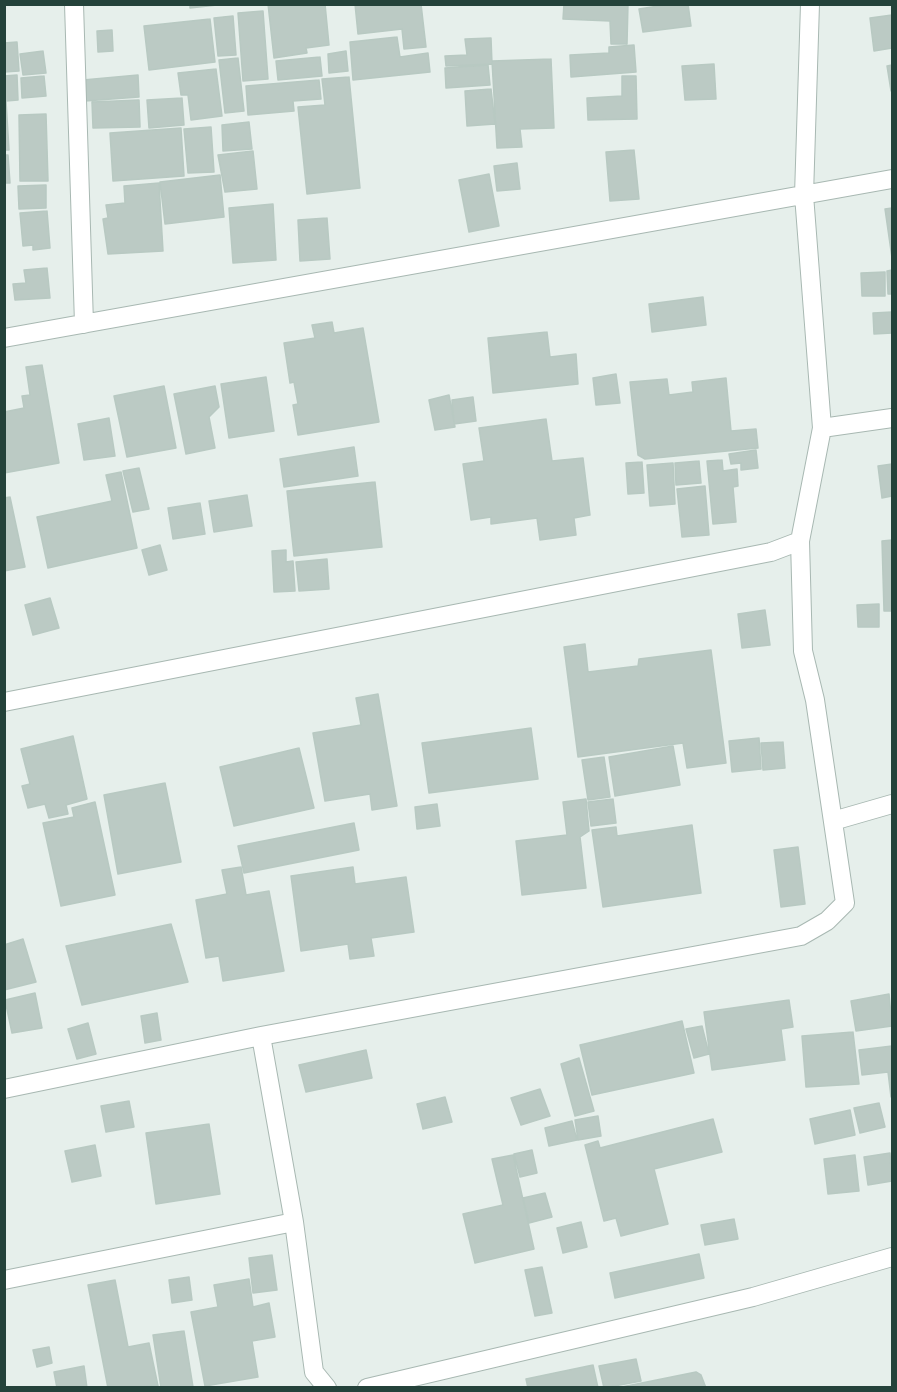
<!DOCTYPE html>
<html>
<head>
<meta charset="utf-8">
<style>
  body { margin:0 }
  #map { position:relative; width:897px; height:1392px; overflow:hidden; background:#e6efeb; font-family:Roboto,sans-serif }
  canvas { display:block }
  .frame { position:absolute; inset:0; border:6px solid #24423a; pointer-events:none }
</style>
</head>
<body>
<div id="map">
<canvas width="897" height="1392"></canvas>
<div class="frame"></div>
</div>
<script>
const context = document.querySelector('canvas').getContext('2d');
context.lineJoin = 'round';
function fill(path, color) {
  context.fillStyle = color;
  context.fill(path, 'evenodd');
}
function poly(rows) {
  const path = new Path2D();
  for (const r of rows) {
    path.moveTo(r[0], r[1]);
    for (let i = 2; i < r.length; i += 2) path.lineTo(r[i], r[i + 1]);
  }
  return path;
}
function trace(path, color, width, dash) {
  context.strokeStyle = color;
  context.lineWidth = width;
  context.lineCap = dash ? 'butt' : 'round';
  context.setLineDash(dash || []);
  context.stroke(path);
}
const building = poly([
  [190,4,217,4,217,5,190,8,190,4],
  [268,4,325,4,329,45,306,48,307,53,274,58,268,4],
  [355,4,421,4,426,47,404,49,402,29,358,34,355,4],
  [564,4,628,4,627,44,611,44,610,21,563,19,564,4],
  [671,4,688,4,691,26,643,32,639,9,671,4],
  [263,11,268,79,243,81,238,13,263,11],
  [892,15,892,48,874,51,870,18,892,15],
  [233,16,236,55,218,56,214,18,233,16],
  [210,19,215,62,149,70,144,26,210,19],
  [112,30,113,51,98,52,97,31,112,30],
  [397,37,400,57,428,53,430,72,353,80,350,42,397,37],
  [491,38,492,64,446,66,445,56,467,55,465,39,491,38],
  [17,42,19,71,4,72,4,43,17,42],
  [634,45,636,72,571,77,570,55,609,53,609,47,634,45],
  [43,51,46,73,23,75,20,54,43,51],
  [346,51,348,71,329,73,328,54,346,51],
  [320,57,322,76,278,80,276,61,320,57],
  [238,58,244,111,225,113,219,60,238,58],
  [551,59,554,128,520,129,522,147,497,148,492,61,551,59],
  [714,64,716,99,685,100,682,66,714,64],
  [488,65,490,85,446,88,445,68,488,65],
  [892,65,892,91,891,91,887,66,892,65],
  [216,69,222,116,191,120,188,95,181,95,178,73,216,69],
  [17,75,18,100,6,101,9,150,4,150,4,76,17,75],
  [138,75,139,97,85,101,83,80,138,75],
  [44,76,46,96,22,98,21,78,44,76],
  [622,76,636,76,637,119,588,120,587,98,622,96,622,76],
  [349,77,360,188,307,194,298,107,325,105,322,79,349,77],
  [319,80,321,99,293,101,294,111,248,115,246,86,319,80],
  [491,89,495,124,467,126,465,91,491,89],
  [182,98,184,125,149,128,147,100,182,98],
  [139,100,140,127,93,128,92,102,139,100],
  [46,114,48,181,20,181,19,115,46,114],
  [249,122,252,149,223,151,222,125,249,122],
  [211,127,214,172,188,173,184,129,211,127],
  [181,128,184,176,113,181,110,133,181,128],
  [634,150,639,199,610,201,606,152,634,150],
  [253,151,257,189,225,192,218,155,253,151],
  [4,155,8,155,10,183,4,183,4,155],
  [517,163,520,189,497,191,494,166,517,163],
  [489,174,499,226,469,232,459,180,489,174],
  [220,175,224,217,165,224,160,182,220,175],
  [159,183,163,251,108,254,103,219,108,218,106,205,125,203,124,186,159,183],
  [46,185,46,208,19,209,18,186,46,185],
  [273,204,276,260,233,263,229,208,273,204],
  [892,208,892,258,885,209,892,208],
  [47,211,50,248,33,250,33,245,23,246,20,213,47,211],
  [327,218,330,259,300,261,298,220,327,218],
  [47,268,50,298,15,300,13,284,26,283,24,270,47,268],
  [892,270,892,294,888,294,887,271,892,270],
  [885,272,885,296,862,296,861,273,885,272],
  [703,297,706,325,652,332,649,304,703,297],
  [892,312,892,333,874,334,873,313,892,312],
  [332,322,334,333,363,328,379,422,298,435,293,405,298,404,294,382,290,383,284,343,315,338,312,325,332,322],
  [547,332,550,357,576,354,578,384,493,393,488,338,547,332],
  [42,365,59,463,4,473,4,412,24,408,22,396,30,395,26,367,42,365],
  [616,374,620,403,596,405,593,378,616,374],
  [266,377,274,431,229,438,221,384,266,377],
  [726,378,731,431,756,429,758,448,645,459,638,455,630,382,667,379,669,395,693,392,692,382,726,378],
  [164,386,176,448,127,457,114,396,164,386],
  [215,386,219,407,209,417,215,448,186,454,174,394,215,386],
  [449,395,455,427,435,430,429,400,449,395],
  [473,397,476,421,454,424,452,400,473,397],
  [109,418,115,456,84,460,78,424,109,418],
  [546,419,552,461,583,458,590,515,574,518,576,535,540,540,537,518,491,524,491,517,471,520,463,464,484,461,479,428,546,419],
  [354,447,358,476,284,487,280,459,354,447],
  [756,450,758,468,741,470,741,463,731,464,729,454,756,450],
  [722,460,723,471,737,469,738,486,733,487,736,522,713,524,707,461,722,460],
  [699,461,701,483,676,485,675,463,699,461],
  [642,462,644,493,628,494,626,463,642,462],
  [673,463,675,504,650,506,647,465,673,463],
  [892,464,892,496,882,498,878,466,892,464],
  [139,468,149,509,133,512,123,471,139,468],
  [121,472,137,548,48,568,37,517,112,501,106,475,121,472],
  [375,482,382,547,294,556,287,491,375,482],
  [705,486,709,535,682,537,677,489,705,486],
  [247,495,252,526,214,532,209,501,247,495],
  [10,497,25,567,4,571,4,498,10,497],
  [200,503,205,534,173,539,168,508,200,503],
  [892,540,892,611,884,611,882,541,892,540],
  [160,545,167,570,149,575,142,550,160,545],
  [286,550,286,562,293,561,295,591,274,592,272,551,286,550],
  [327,559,329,589,299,591,296,562,327,559],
  [50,598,59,628,33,635,25,605,50,598],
  [879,604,879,627,858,627,857,605,879,604],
  [765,610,770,645,742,648,738,614,765,610],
  [585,644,588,672,638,666,639,659,711,650,726,763,687,768,683,743,578,757,564,647,585,644],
  [378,694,397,806,372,810,370,794,325,801,313,733,361,725,356,698,378,694],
  [531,728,538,779,429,793,422,743,531,728],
  [73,736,87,799,66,805,68,814,49,818,45,804,28,808,22,786,30,784,21,749,73,736],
  [759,738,761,769,732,772,729,741,759,738],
  [783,742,785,768,763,770,761,743,783,742],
  [673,746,680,785,615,796,609,757,673,746],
  [299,748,314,808,234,826,220,767,299,748],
  [604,757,610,797,588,800,582,760,604,757],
  [165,783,181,862,118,874,104,795,165,783],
  [586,799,589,831,580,837,586,888,522,895,516,841,567,835,563,802,586,799],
  [613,799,616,823,591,826,588,802,613,799],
  [95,802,115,895,61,906,43,823,74,817,72,808,95,802],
  [437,804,440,826,417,829,415,807,437,804],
  [354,823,359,850,244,873,238,846,354,823],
  [692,825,701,893,603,907,592,830,616,827,617,836,692,825],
  [798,847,805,904,781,907,774,850,798,847],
  [241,867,246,895,269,891,284,971,223,981,219,956,206,958,196,900,227,894,222,870,241,867],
  [353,867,355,884,406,877,414,932,371,938,374,956,350,959,348,944,301,951,291,876,353,867],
  [171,924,188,982,82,1005,66,946,171,924],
  [23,939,36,982,4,990,4,945,23,939],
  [35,993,42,1028,12,1033,5,1000,35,993],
  [889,994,892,1026,856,1031,851,1001,889,994],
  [789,1000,793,1027,781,1029,785,1060,712,1070,704,1012,789,1000],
  [157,1013,161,1040,145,1043,141,1016,157,1013],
  [682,1021,694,1073,592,1095,580,1045,682,1021],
  [88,1023,96,1054,77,1059,68,1029,88,1023],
  [702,1026,709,1054,694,1058,686,1029,702,1026],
  [853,1032,859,1084,806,1087,802,1036,853,1032],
  [892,1046,892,1097,891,1097,888,1072,862,1075,859,1050,892,1046],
  [366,1050,372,1078,306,1092,299,1065,366,1050],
  [579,1058,594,1111,575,1116,561,1064,579,1058],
  [540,1089,550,1116,521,1125,511,1098,540,1089],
  [445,1097,452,1122,423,1129,417,1104,445,1097],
  [129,1101,134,1127,106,1132,101,1106,129,1101],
  [879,1103,885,1127,860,1133,854,1108,879,1103],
  [850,1110,855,1135,815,1144,810,1119,850,1110],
  [598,1116,601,1136,578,1140,575,1120,598,1116],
  [713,1119,722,1152,654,1169,668,1224,621,1236,616,1218,604,1221,585,1145,598,1141,600,1148,713,1119],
  [572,1121,577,1140,549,1146,545,1128,572,1121],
  [209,1124,220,1194,156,1204,146,1133,209,1124],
  [95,1145,101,1176,72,1182,65,1151,95,1145],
  [532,1150,537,1173,520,1177,514,1154,532,1150],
  [890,1153,892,1181,868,1185,864,1157,890,1153],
  [513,1155,534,1249,475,1263,463,1214,503,1205,492,1159,513,1155],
  [855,1155,859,1191,828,1194,824,1159,855,1155],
  [545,1193,552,1217,529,1223,523,1198,545,1193],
  [734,1219,738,1239,705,1245,701,1225,734,1219],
  [581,1222,587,1247,563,1253,557,1228,581,1222],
  [699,1254,704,1278,615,1298,610,1273,699,1254],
  [272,1255,277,1290,253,1293,249,1258,272,1255],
  [542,1267,552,1313,535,1316,525,1270,542,1267],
  [189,1277,192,1300,172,1303,169,1280,189,1277],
  [249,1279,253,1307,269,1303,275,1337,252,1341,258,1377,205,1386,191,1312,218,1307,214,1285,249,1279],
  [115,1280,128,1347,149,1343,158,1386,108,1388,88,1285,115,1280],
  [184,1331,193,1387,161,1388,153,1335,184,1331],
  [49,1347,52,1363,37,1367,33,1350,49,1347],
  [636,1359,641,1381,604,1388,599,1366,636,1359],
  [593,1365,598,1388,528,1388,526,1379,593,1365],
  [84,1366,87,1388,57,1388,54,1372,84,1366],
  [696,1372,701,1375,706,1388,617,1388,696,1372]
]);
fill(building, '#bbcac4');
trace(building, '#b8c9c2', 1.5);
const street = poly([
  [74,4,84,324],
  [4,338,892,179],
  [822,428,892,418],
  [4,702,771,552,800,541],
  [833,821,892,804],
  [261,1036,294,1222,314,1372,327,1388],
  [4,1089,261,1036,801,936,827,921,845,903,815,700,803,651,800,541,822,428,804,195,810,4],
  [4,1280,294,1222],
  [367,1388,753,1297,892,1257]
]);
trace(street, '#a8b8b2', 20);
trace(street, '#fff', 18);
</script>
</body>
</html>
